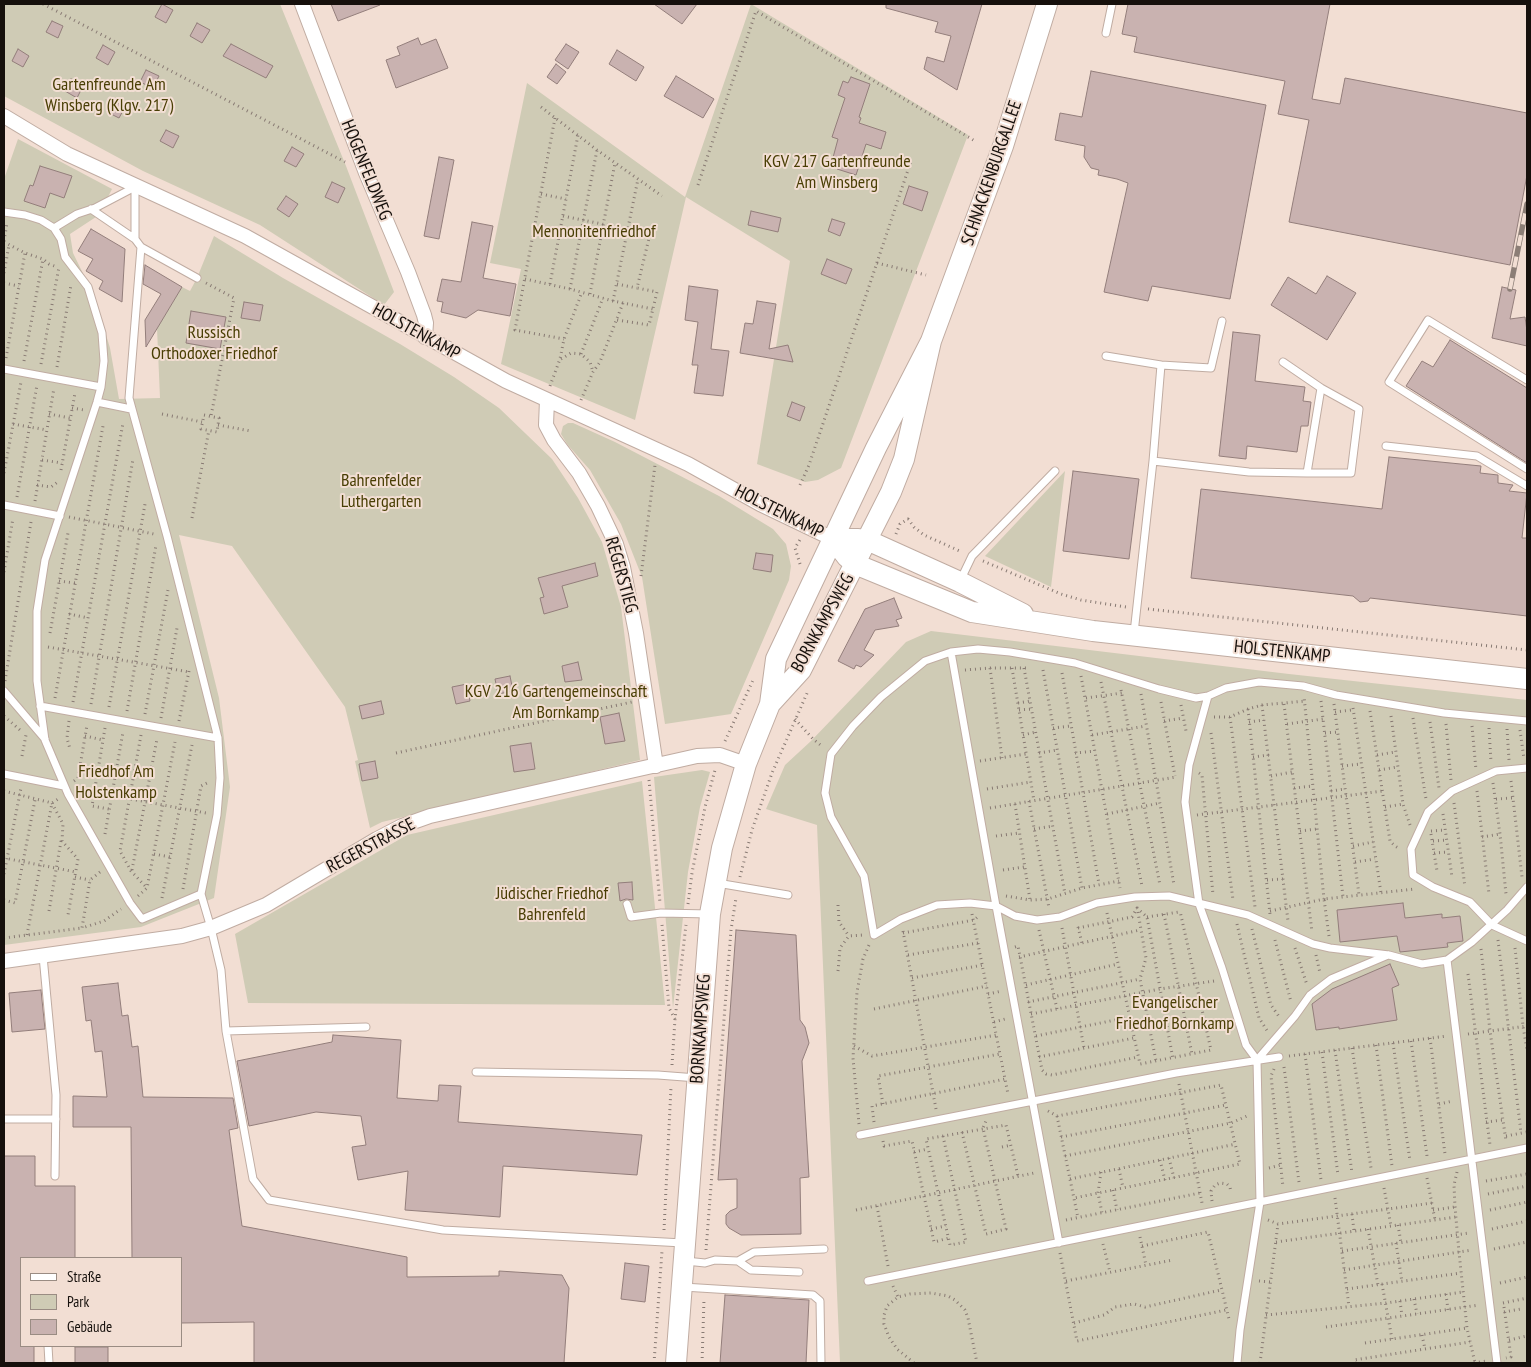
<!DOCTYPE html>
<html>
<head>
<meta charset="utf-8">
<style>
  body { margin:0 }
  #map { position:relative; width:1531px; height:1367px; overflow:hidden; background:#f2ded3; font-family:"PT Sans Narrow",sans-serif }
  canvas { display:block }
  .frame { position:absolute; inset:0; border:5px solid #16100c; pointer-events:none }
  .legend { position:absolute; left:20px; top:1257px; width:162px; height:90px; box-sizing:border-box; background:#f2ded3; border:1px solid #9a8c83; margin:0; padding:6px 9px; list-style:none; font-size:15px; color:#16100c }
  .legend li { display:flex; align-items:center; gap:10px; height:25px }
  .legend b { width:25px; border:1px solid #9a8c83 }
</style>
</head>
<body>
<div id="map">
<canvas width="1531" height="1367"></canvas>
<div class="frame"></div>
<ul class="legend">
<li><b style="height:6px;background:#fff"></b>Straße</li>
<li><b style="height:14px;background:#cfcbb5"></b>Park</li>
<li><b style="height:14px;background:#c9b2b0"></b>Gebäude</li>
</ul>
</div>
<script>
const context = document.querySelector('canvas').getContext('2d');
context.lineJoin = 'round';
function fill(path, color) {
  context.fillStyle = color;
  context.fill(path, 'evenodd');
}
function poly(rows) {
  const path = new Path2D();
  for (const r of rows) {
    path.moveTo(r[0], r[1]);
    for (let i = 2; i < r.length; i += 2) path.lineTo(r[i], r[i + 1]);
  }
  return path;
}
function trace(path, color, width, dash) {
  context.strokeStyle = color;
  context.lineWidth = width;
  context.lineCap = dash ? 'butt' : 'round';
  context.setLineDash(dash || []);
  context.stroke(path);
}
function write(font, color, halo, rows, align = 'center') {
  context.font = font + ' "PT Sans Narrow",sans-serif';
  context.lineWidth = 4;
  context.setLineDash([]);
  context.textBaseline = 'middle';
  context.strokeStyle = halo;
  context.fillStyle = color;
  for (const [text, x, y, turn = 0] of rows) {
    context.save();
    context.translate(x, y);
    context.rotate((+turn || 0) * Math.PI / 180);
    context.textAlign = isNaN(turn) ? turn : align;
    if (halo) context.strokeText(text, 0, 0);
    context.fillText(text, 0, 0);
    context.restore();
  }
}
fill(poly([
  [4,4,280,4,346,166,394,292,384,305,260,225,143,171,4,96],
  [751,4,968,135,841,468,818,480,805,482,757,464,790,261,686,197,635,420,501,364,521,269,490,263,527,83,685,197],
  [18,139,112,189,99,215,70,234,73,253,95,298,110,348,119,399,160,398,157,328,182,287,190,291,197,278,214,236,283,278,400,344,454,377,499,408,552,459,578,498,602,542,621,607,640,760,382,822,370,828,355,761,358,760,345,707,232,546,179,535,219,698,230,787,214,898,141,927,4,945,4,179],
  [568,423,573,423,615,442,719,496,773,529,786,544,791,566,789,580,731,714,665,724,642,577,621,524,590,470,567,444,561,434,563,426],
  [1065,471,1051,587,985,556],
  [931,631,1289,674,1527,700,1527,1363,840,1363,817,825,766,809,785,765,811,741,906,642],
  [702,770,710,772,700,807,688,872,673,1008,654,777],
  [642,781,665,1005,248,1003,235,934,407,835]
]), '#cfcbb5');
const building = poly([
  [162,4,173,10,166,23,155,17,162,4],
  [331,4,380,4,380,5,338,21,331,4],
  [654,4,697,4,682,24,654,4],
  [886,4,982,4,957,90,924,69,927,57,944,62,951,36,935,32,938,22,886,8,886,4],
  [1128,4,1330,4,1312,99,1340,104,1345,78,1527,113,1527,175,1510,265,1289,222,1309,120,1278,114,1285,81,1134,52,1137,37,1122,34,1128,4],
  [52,21,63,26,58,38,46,32,52,21],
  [197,23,210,30,202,43,190,36,197,23],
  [418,38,421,45,436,39,448,68,396,88,386,60,400,55,397,47,418,38],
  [231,44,273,66,266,78,223,56,231,44],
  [566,44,579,52,568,69,555,60,566,44],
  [103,45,115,52,108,65,96,58,103,45],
  [18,49,29,56,23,67,12,61,18,49],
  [617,50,644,67,636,81,609,64,617,50],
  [556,64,566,72,557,84,547,77,556,64],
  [146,70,159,76,153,88,140,82,146,70],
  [1091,71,1266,105,1230,299,1152,286,1148,301,1104,292,1128,183,1117,179,1098,175,1099,170,1091,168,1084,157,1085,146,1055,140,1060,113,1082,117,1091,71],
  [676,76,714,99,703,118,664,96,676,76],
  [851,77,870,84,859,117,861,118,859,123,886,132,881,149,866,144,856,175,837,169,837,167,831,165,838,139,832,137,845,98,838,95,843,81,848,83,851,77],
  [71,79,83,86,77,98,65,91,71,79],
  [113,100,125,107,119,118,107,112,113,100],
  [166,130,179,136,173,148,160,141,166,130],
  [292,147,304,154,296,167,284,161,292,147],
  [439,157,454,160,439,239,424,236,439,157],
  [40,166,72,176,64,198,50,193,45,208,24,201,30,185,33,186,40,166],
  [332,182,345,188,338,203,325,197,332,182],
  [909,186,928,192,922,211,903,204,909,186],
  [286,196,298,204,289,217,277,209,286,196],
  [751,211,781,218,778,232,748,225,751,211],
  [832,219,845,223,840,236,828,231,832,219],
  [472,222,493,226,483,278,516,284,510,316,478,310,466,318,441,312,443,302,437,301,442,279,461,282,472,222],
  [91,229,125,249,122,302,99,289,103,281,86,271,93,259,78,251,91,229],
  [827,259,852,269,846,284,821,274,827,259],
  [145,265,182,287,146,347,145,320,161,294,143,284,145,265],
  [1327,276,1356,293,1327,340,1271,305,1288,277,1316,294,1327,276],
  [689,286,718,290,711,349,729,351,723,396,694,393,698,365,692,365,698,322,685,320,689,286],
  [1502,287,1516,290,1510,319,1525,317,1527,331,1527,346,1492,338,1502,287],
  [757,301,776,304,769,349,788,345,793,362,740,353,745,323,753,324,757,301],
  [244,302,263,305,260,321,241,318,244,302],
  [191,311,226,317,220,349,186,343,191,311],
  [1233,332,1260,335,1255,381,1305,387,1303,401,1311,402,1308,426,1301,426,1297,452,1247,446,1246,459,1219,456,1233,332],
  [1450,340,1527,388,1527,463,1406,386,1422,361,1433,367,1450,340],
  [792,402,805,407,800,421,787,416,792,402],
  [1389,457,1481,466,1480,473,1498,475,1498,483,1513,485,1509,491,1527,493,1522,538,1527,538,1527,616,1370,598,1368,601,1360,602,1353,596,1191,578,1201,489,1382,509,1389,457],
  [1073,471,1139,479,1129,559,1063,551,1073,471],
  [756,553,773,555,771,572,753,569,756,553],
  [595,563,598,576,562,586,568,607,544,614,540,598,544,597,538,578,595,563],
  [894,598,902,618,896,620,899,626,875,630,864,650,874,655,861,667,856,665,854,669,838,661,865,609,894,598],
  [578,662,582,680,565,682,562,666,578,662],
  [510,676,513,691,498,694,495,679,510,676],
  [467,684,470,701,456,704,452,687,467,684],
  [381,701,384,714,362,719,359,706,381,701],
  [619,713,625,741,605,744,600,717,619,713],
  [531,743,535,769,514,772,510,746,531,743],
  [375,761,378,778,362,781,359,764,375,761],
  [632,882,633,900,626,899,620,901,618,883,632,882],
  [1403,903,1405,918,1442,914,1442,918,1460,916,1463,941,1447,943,1448,947,1400,952,1397,936,1340,942,1337,910,1403,903],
  [736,930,796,935,800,1020,805,1027,809,1043,802,1061,809,1177,800,1178,801,1234,741,1235,729,1228,726,1224,726,1215,730,1211,737,1208,737,1179,718,1180,736,930],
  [1390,964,1399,985,1392,988,1397,1020,1339,1029,1339,1027,1316,1030,1312,1004,1332,989,1390,964],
  [118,983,122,1016,128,1015,132,1047,138,1046,143,1097,233,1098,238,1128,229,1130,242,1226,407,1257,407,1277,499,1276,499,1271,562,1275,569,1288,564,1363,254,1363,254,1322,181,1323,181,1258,132,1258,131,1127,73,1127,73,1096,107,1097,102,1051,95,1052,91,1020,86,1021,82,987,118,983],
  [41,990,45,1029,12,1032,9,993,41,990],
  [333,1035,401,1040,397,1098,438,1101,439,1085,461,1086,458,1122,642,1135,637,1175,503,1166,500,1217,405,1210,408,1171,358,1180,352,1147,366,1145,361,1116,316,1112,249,1126,237,1061,332,1042,333,1035],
  [4,1156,35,1156,35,1186,75,1186,75,1258,21,1258,21,1346,34,1346,34,1363,4,1363,4,1156],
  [625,1263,649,1266,645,1302,621,1299,625,1263],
  [725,1295,809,1300,806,1363,720,1363,725,1295],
  [75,1347,108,1347,108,1363,75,1363,75,1347]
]);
fill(building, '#c9b2b0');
trace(building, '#937e7b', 1);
const service = poly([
  [1106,33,1112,4],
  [91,209,135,239],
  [4,212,25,215,41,220,54,228,61,239,65,257,88,287,102,333,104,361,101,387,97,402,45,560,37,611,37,681,45,740,68,794,130,903,142,919,201,894],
  [54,228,77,214,95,208,135,187,135,239,141,247,197,278],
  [141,247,129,398,167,536,218,738,220,778,217,815,201,894,211,928,221,970,226,1031,253,1179,269,1200,443,1230,683,1243],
  [1106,356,1161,365],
  [1283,362,1321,388],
  [4,369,101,387],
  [1527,380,1428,320,1389,382,1527,469],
  [97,402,131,409],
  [1386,446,1477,456,1527,486],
  [1153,461,1161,365,1211,368,1222,321],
  [4,505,60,516],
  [961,579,972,556,1055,471],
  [1134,633,1153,461,1249,472,1307,473,1351,473,1359,409,1321,388,1307,473],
  [951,652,996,906,1059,1243],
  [4,691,45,739],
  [1208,696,1189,765,1185,802,1199,904,1222,968,1246,1045,1257,1060,1260,1202,1240,1330,1237,1363],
  [40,706,218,738],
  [1527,721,1444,713,1336,695,1303,686,1259,682,1226,688,1208,696,1196,698,1159,689,1075,663,1010,652,978,649,951,652,925,661,881,697,853,726,831,754,825,793,831,817,864,876,874,935,901,919,937,905,970,903,996,906,1015,916,1037,920,1060,917,1097,903,1135,897,1169,896,1248,915,1313,944,1330,948,1389,955,1422,964,1447,960,1472,942,1507,910,1527,887],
  [1527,768,1496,771,1452,791,1428,812,1411,849,1413,875,1433,887,1470,902,1492,925,1527,941],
  [4,774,64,786],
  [717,883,788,895],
  [627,904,631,917,661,913,710,914],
  [43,956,56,1095,55,1176],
  [1447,960,1497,1363],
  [226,1031,366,1027],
  [1257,1060,1295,1016,1310,995,1331,979,1388,955],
  [476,1072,658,1075,697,1078],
  [4,1119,56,1119],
  [860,1135,1176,1073,1279,1057],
  [686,1261,705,1263,715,1260,738,1261,754,1252,824,1249],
  [738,1261,751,1270,799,1272],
  [868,1281,1527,1148],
  [683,1287,813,1295,820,1301,821,1363],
  [48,1346,49,1363]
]);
const minor = poly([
  [302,4,366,173,408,272,424,315,426,323,425,337],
  [4,116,67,154,245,236,506,381,688,464,760,504,833,539],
  [547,400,546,425,554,440,579,473,598,506,616,544,623,567,636,633,656,766],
  [4,961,182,936,211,928,266,905,377,839,402,826,430,816,697,756,720,755,746,764]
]);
const secondary = poly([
  [833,539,847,557,855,564,972,612,1093,631,1527,679],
  [833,539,857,539,867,540,960,582,1023,614],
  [770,704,801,670,891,492,904,459,931,341,1003,146,1047,4],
  [676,1363,710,914,722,848,746,764,770,704,776,659,876,448,931,341]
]);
trace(service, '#c0aca2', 9);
trace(minor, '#c0aca2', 16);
trace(secondary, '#c0aca2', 22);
trace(poly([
  [43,4,345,162],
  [541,107,597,150,662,196],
  [555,118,515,330,564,339],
  [698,185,756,11,975,141],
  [541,194,566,199],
  [563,216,650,234,637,288,657,292,649,325,617,320],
  [4,241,7,223],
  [4,242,25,253,43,259,49,264,57,267],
  [877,263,926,275],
  [4,273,9,245],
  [525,279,570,289,613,301,653,309],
  [4,283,19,286],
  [206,283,234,298,211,416],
  [550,284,578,135],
  [617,284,637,288],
  [570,289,597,150],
  [590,294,615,163],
  [613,301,638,179],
  [581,354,603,298],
  [6,358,25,253],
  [561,359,571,353,581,354,590,362,593,372],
  [24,361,43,259],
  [41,364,59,267],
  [57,367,71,285],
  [550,386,560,359,564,339,582,292],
  [581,400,593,372,600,362,623,303],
  [72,408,84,410],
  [49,414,70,418],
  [162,414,202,422],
  [204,415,219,418,217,432,201,429,204,415],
  [13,424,47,430],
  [218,425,251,431],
  [42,460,62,463],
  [61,470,75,393],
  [4,473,21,382],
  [37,485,51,487,59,481],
  [800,485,809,465,835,388,911,161],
  [17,497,37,385],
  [35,501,54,388],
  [69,517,154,534],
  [192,518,209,430],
  [896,534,900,524,908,519,914,527,924,535,962,552],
  [983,561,1061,594,1081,600,1126,607],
  [800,564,795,548,801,538],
  [4,572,13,518],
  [641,576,655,465],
  [59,581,75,583],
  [1148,609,1527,650],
  [69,614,88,618],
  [50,633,68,533],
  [48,647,189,672],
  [990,668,1002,758],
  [1012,668,1034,801],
  [1024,668,1065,894],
  [965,670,990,668,1026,668],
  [1043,670,1082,888],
  [1062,673,1099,884],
  [1081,676,1120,888],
  [5,681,31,522],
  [1101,682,1142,886],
  [1121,690,1160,885],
  [1141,694,1174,885],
  [55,698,103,426],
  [1086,698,1122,693],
  [1321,701,1343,897],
  [73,702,123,423],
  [1161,702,1175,776],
  [1018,703,1030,701],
  [91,704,133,459],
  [1284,704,1312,932],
  [1334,704,1359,895],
  [1181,705,1186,731],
  [1262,705,1288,921],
  [109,707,145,504],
  [1353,708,1381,893],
  [1248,709,1270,914],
  [1019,710,1032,709],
  [127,711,156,545],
  [1370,711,1390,841,1395,846,1400,849],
  [1335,712,1352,710],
  [145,714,168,590],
  [4,716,20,730],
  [1391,716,1403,804,1410,825],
  [1214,717,1230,717,1248,709,1262,705,1306,701],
  [1230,717,1255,907],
  [161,718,177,628],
  [1413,718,1426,799],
  [795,719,813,739,823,747],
  [69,721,67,738,70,749],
  [179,721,189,671],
  [1164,721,1183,718],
  [1249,722,1264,720],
  [1430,722,1439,788],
  [1287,724,1323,719],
  [1446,724,1451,780],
  [1472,726,1476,770],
  [105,728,92,806,109,809],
  [1053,728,1071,726],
  [1489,728,1491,762],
  [1507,729,1509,760],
  [1520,730,1524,759],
  [1211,733,1233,900],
  [1325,733,1338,732],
  [141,735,120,851,131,871,147,888],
  [1023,735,1036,732],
  [1092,735,1146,726],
  [85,736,103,740],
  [725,741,754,678],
  [396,753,632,702],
  [1039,753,1057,750],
  [1075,753,1095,751],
  [1377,755,1395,752],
  [22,756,26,735],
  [1253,757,1269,755],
  [980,761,1026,754],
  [1342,766,1361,764],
  [1379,770,1397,767],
  [1199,773,1202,775,1213,895],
  [1271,776,1292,772],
  [649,780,660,903],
  [74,781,78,778,87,725],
  [1511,781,1522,877],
  [1493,783,1500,834,1506,894],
  [1294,788,1313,786],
  [77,789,206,813],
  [987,789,1031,782],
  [4,791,52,803,58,799],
  [1331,791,1345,789],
  [1477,791,1489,894],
  [1496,799,1512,798],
  [1029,801,1049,908],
  [52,803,63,824,62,841,78,859,68,915],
  [1454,803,1465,887],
  [1015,804,1030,900],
  [1385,807,1403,804],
  [990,808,1176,777],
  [1107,814,1160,803],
  [1443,814,1452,877],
  [1197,815,1383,791],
  [1034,829,1053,826],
  [1300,831,1317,829],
  [1431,831,1445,830],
  [105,834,123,732],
  [1431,834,1437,871],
  [996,836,1019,833],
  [1482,837,1500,834],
  [1433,841,1447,840],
  [1353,846,1373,842],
  [1434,853,1449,852],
  [154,854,170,857],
  [4,858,76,872],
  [1355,862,1375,859],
  [132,870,157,739],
  [1003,870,1024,867],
  [100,872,90,880,82,928,104,921,121,909],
  [4,874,21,788],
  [75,877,90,880],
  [740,877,752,830,772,773,808,691],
  [1267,880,1283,879],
  [183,889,201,786,209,782],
  [138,896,147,888,175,742],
  [1006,896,1030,900,1048,899,1082,888,1119,881],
  [162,898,192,745],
  [4,900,15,903,35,800],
  [688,904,692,873,705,807,715,770],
  [838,905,839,922,849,936],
  [1137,907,1146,958,1140,979,1156,1061],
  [49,911,61,841],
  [1270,911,1324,899,1304,696],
  [1107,913,1140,1064,1211,1050,1180,911],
  [972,914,1008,1094],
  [1164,914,1192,1054],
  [1147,917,1179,912],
  [1237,924,1259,1018,1268,1032],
  [662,925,669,1008,675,1019],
  [1078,927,1082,943],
  [1062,928,1084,1048],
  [1078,928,1132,917,1137,908,1147,917,1173,1059],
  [1252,929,1271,1005,1280,1018],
  [1039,930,1057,1009],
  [903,931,936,1109],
  [903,933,974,920,980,915],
  [27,935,52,803],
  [1329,936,1324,899,1415,889],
  [4,938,82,928],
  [1275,940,1291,1002],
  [1498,940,1521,1133],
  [1015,947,1018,946,1042,1070,1046,1074,1052,1075,1138,1057],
  [1295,948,1307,985],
  [1515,948,1523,1026,1527,1050],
  [1481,949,1490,1031,1506,1141],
  [908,955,978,943],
  [1316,955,1320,973],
  [1019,957,1140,930],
  [838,971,840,948,849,936,863,935],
  [1468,974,1490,1145],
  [912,978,983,965],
  [1026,985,1118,964],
  [988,994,1002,991],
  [1028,1002,1140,979],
  [874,1009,987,986],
  [1031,1014,1160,989,1214,981],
  [994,1022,1005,1019],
  [1468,1034,1527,1026],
  [1036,1036,1130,1017],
  [1430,1038,1445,1154],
  [1411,1041,1427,1156],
  [1393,1043,1410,1161],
  [1376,1045,1392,1166],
  [854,1046,872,1056,997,1035],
  [1352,1048,1371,1168],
  [1335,1050,1352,1173],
  [1322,1052,1338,1175],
  [1305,1054,1321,1180],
  [1289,1056,1447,1036],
  [1039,1057,1134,1038],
  [672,1065,675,1019,686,925],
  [1284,1067,1299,1182],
  [1274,1069,1271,1076,1283,1187],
  [1179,1084,1202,1203],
  [883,1104,878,1076,1000,1054],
  [1439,1104,1453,1101],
  [1048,1111,1057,1116,1221,1085,1240,1164,1074,1198],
  [1057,1116,1078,1218],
  [874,1122,872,1106,1005,1079],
  [1486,1122,1503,1120],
  [859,1124,853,1058,857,992,863,959,869,945],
  [962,1132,986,1234,1006,1229,983,1128,986,1121],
  [943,1136,966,1242,950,1245,926,1139,1006,1125,1018,1176],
  [1506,1136,1527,1132],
  [1061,1137,1226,1105],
  [883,1141,884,1146,912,1141,934,1242,949,1238],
  [1002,1147,1011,1145],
  [914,1152,928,1149],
  [1065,1156,1231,1123,1247,1116],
  [1169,1158,1174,1178],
  [1160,1160,1165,1180],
  [1269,1168,1281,1165],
  [1119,1169,1123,1188],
  [1101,1172,1098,1193,1102,1213],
  [1457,1172,1454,1185,1455,1207,1459,1252,1467,1328,1475,1363],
  [1427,1178,1435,1220],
  [1070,1179,1236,1144],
  [1486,1181,1527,1174],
  [1384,1188,1391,1226],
  [1113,1190,1117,1210],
  [1488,1194,1527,1186],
  [1335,1198,1349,1307],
  [1212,1201,1211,1191,1215,1185,1220,1183,1227,1184,1230,1187,1231,1193],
  [877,1206,888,1266],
  [856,1210,1034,1173],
  [1433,1210,1455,1207],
  [1490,1210,1527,1202],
  [1352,1214,1354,1231],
  [1066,1220,1200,1193],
  [1268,1220,1278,1224,1432,1203],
  [1398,1225,1401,1243],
  [931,1229,946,1226],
  [1368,1229,1378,1285],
  [1492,1229,1527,1221],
  [664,1230,671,1087],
  [1140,1237,1146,1265],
  [1276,1242,1456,1217],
  [1396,1243,1402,1282],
  [1103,1244,1110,1272],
  [1142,1246,1208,1232,1229,1319],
  [1494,1249,1527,1242],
  [706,1250,731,930,736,898],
  [1342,1251,1469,1233],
  [1060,1253,1077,1341,1226,1310],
  [1344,1270,1472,1250],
  [1066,1281,1173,1260],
  [1259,1281,1271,1282],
  [1500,1283,1527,1277],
  [1382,1284,1392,1339],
  [893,1286,898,1297],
  [1347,1289,1461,1273],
  [1446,1294,1448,1310],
  [1414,1299,1417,1314],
  [1400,1301,1402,1316],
  [1503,1303,1527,1298],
  [1504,1307,1511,1357,1506,1358],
  [1504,1312,1521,1309],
  [1266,1315,1386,1303,1463,1292],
  [1074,1323,1104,1315,1115,1307,1134,1304,1145,1307,1221,1290],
  [1326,1327,1479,1305],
  [1422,1335,1425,1349],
  [1509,1340,1527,1336],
  [1365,1343,1467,1328],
  [654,1363,662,1251],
  [702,1363,704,1299],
  [914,1363,897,1349,889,1337,884,1324,884,1315,887,1306,898,1297,910,1294,931,1293,948,1296,955,1300,965,1310,968,1318,977,1363],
  [1260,1363,1278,1224],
  [1355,1363,1354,1360,1470,1342],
  [1474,1363,1487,1361]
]), '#887a73', 3, [1, 4]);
trace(service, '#fff', 7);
trace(minor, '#fff', 14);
trace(secondary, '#fff', 20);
const rail = poly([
  [1510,289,1527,204]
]);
trace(rail, '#8c7e76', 5.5);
trace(rail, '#f2ded3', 4, [11]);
write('18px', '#493e04', '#f2ded3', [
  ["Gartenfreunde Am",109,85],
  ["Winsberg (Klgv. 217)",109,106],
  ["KGV 217 Gartenfreunde",837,162],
  ["Am Winsberg",837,183],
  ["Mennonitenfriedhof",594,232],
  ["Russisch",214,333],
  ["Orthodoxer Friedhof",214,354],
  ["Bahrenfelder",381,481],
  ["Luthergarten",381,502],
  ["KGV 216 Gartengemeinschaft",556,692],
  ["Am Bornkamp",556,713],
  ["Friedhof Am",116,772],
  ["Holstenkamp",116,793],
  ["Jüdischer Friedhof",552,894],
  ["Bahrenfeld",552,915],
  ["Evangelischer",1175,1003],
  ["Friedhof Bornkamp",1175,1024]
]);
write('18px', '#16100c', '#f2ded3', [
  ["HOGENFELDWEG",366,170,68],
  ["SCHNACKENBURGALLEE",992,173,-71],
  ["HOLSTENKAMP",416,332,29],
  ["HOLSTENKAMP",779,512,27],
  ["REGERSTIEG",621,575,74],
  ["BORNKAMPSWEG",823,623,-61],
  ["HOLSTENKAMP",1282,652,6],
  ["REGERSTRASSE",371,846,-28],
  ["BORNKAMPSWEG",701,1029,-86]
]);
</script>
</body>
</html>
